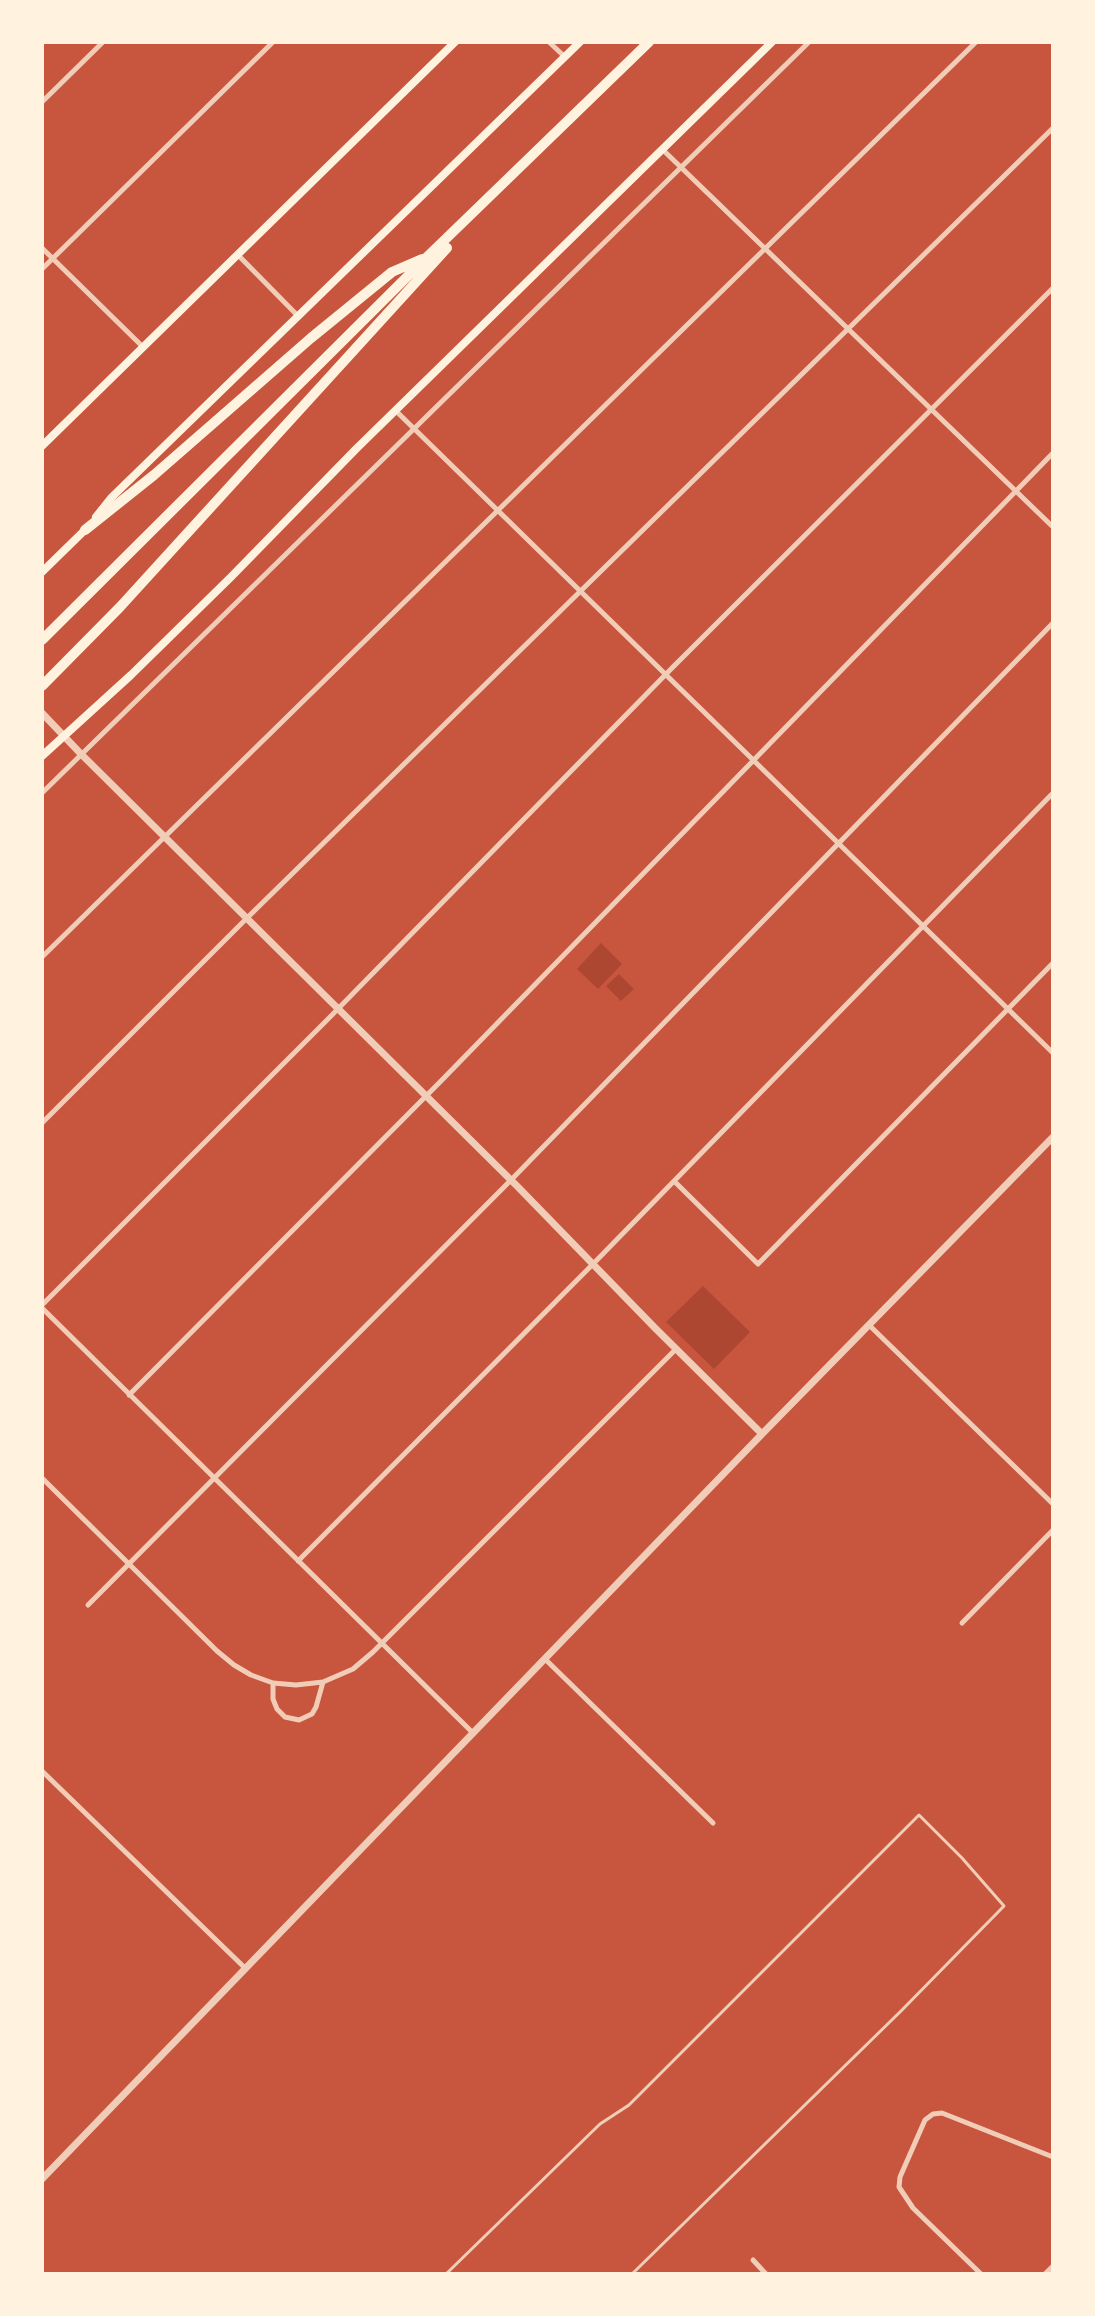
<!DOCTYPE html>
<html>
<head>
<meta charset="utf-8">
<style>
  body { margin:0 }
  #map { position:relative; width:1095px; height:2316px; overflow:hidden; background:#c8553d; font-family:"Nunito Sans",sans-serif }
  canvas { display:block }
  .frame { position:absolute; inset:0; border:44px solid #fff3e0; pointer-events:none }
</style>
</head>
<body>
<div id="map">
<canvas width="1095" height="2316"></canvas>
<div class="frame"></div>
</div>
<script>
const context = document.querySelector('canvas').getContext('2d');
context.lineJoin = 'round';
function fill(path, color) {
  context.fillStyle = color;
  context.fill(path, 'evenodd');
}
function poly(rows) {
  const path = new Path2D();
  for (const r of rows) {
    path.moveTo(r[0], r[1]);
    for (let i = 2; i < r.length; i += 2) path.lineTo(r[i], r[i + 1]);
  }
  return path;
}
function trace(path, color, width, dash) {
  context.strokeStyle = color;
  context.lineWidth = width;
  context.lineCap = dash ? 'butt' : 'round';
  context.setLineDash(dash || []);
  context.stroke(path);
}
fill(poly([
  [601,943,622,964,598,989,577,969],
  [619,974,634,989,621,1001,606,986],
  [703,1286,750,1332,714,1369,666,1322]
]), '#ae4732');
trace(poly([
  [446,2274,600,2124,629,2105,919,1815,962,1858,1004,1906,901,2011,632,2274]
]), '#f1ccb7', 3);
trace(poly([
  [549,42,565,57],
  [42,102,103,42],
  [662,149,1053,527],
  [42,248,143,347],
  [237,254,299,317],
  [42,269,273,42],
  [395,410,1053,1053],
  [42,793,809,42],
  [42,957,976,42],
  [42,1123,247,918,1053,128],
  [674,1181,758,1264,1053,963],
  [42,1305,328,1019,672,668,1053,288],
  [42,1308,473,1733],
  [869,1325,1053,1504],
  [129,1395,440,1082,1053,453],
  [42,1478,217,1651,234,1665,251,1675,273,1683,296,1685,323,1682,353,1669,373,1652,676,1349],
  [298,1561,593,1264,1053,793],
  [88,1605,511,1180,1053,623],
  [962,1623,1053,1530],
  [545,1659,713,1823],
  [273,1683,273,1699,277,1709,285,1717,299,1720,312,1714,316,1707,323,1682],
  [42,1771,246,1969],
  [753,2260,766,2274],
  [981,2274,913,2208,899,2187,900,2177,925,2120,933,2114,942,2113,1053,2157],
  [1045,2274,1053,2266]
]), '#f1ccb7', 5);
trace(poly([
  [42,713,81,754,518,1187,655,1328,762,1434],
  [42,2179,762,1434,1053,1137]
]), '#f1ccb7', 7);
trace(poly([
  [42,446,455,42],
  [96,517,112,497,580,42],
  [42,572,88,527],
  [42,756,131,675,231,577,357,448,772,42]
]), '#fff3e0', 8);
trace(poly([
  [85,530,154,475,311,338,392,272,422,259],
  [42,640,427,257,649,42],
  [42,686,120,607,447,248]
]), '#fff3e0', 10);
</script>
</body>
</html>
